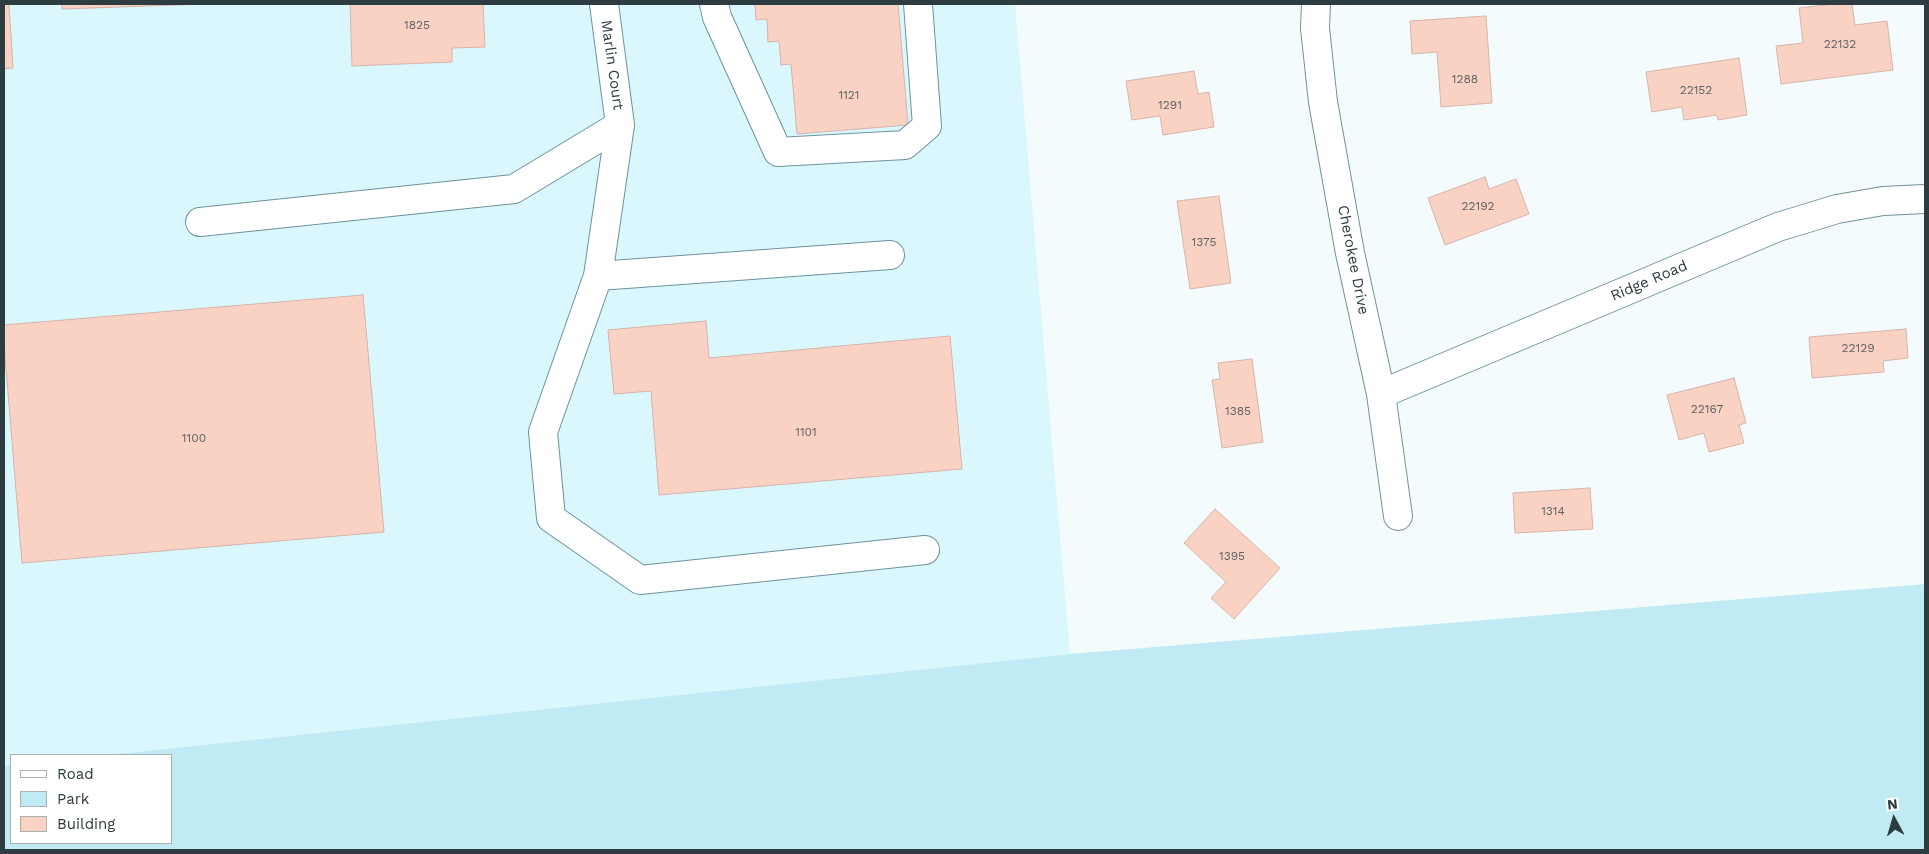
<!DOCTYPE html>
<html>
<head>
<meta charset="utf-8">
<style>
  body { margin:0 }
  #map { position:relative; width:1929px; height:854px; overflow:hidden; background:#f4fbfd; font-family:"Work Sans",sans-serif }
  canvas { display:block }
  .frame { position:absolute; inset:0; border:5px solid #2d3c40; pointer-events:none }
  .legend { position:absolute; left:10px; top:754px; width:162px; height:90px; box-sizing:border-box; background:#fff; border:1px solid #abb1b3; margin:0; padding:6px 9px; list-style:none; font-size:15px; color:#2d3c40 }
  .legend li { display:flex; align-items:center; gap:10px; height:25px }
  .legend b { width:25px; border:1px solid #abb1b3 }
  .north { position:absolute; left:1869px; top:794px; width:50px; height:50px; -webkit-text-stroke:4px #fff; paint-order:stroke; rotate:354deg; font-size:14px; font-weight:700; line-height:20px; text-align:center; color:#2d3c40 }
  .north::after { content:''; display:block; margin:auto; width:18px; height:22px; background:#2d3c40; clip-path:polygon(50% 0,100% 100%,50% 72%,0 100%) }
</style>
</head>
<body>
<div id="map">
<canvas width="1929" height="854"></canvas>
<div class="frame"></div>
<ul class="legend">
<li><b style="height:6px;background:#fff"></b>Road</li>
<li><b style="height:14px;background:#c0ebf5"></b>Park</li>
<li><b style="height:14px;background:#f9d2c4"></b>Building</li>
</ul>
<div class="north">N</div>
</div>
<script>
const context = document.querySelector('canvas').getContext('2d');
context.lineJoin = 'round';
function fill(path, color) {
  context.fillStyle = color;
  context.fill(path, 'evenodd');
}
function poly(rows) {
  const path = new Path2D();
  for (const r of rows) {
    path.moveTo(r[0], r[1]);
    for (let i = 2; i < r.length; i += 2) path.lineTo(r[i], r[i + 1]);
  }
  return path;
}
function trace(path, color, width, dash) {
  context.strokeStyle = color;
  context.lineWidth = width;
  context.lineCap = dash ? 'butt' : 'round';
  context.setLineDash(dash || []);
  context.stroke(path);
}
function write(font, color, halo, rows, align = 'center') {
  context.font = font + ' "Work Sans",sans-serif';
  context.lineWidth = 4;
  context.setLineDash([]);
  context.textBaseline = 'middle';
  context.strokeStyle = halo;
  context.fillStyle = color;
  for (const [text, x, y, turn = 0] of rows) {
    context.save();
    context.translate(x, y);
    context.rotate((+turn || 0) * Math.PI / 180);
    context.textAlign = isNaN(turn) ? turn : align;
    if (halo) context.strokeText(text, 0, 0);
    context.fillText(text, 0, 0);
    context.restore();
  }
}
fill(poly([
  [4,4,1015,4,1070,654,108,755,11,755,11,765,4,766]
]), '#daf7fe');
fill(poly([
  [1925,584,1925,850,4,850,4,766,11,765,11,843,171,843,171,755,108,755,1070,654]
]), '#c0ebf5');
const building = poly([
  [4,4,9,4,13,68,4,69,4,4],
  [62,4,204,4,62,9,62,4],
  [350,4,483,4,485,47,452,48,452,62,352,66,350,4],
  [755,4,898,4,908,125,797,134,791,64,781,65,779,41,768,42,767,19,756,20,755,4],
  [1834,4,1852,4,1855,25,1887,21,1893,70,1781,84,1776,46,1803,43,1799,8,1834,4],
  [1486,16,1492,103,1441,107,1437,52,1412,54,1410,21,1486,16],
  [1739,58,1747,115,1718,120,1717,115,1684,120,1682,107,1652,112,1646,72,1739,58],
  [1194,71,1198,94,1209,92,1214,127,1163,135,1160,116,1132,120,1126,81,1194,71],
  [1485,177,1489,189,1516,179,1529,214,1445,245,1428,198,1485,177],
  [1219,196,1231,283,1190,289,1177,201,1219,196],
  [363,295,384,532,22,563,4,344,4,325,363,295],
  [706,321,709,358,950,336,962,469,659,495,651,391,614,394,608,330,706,321],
  [1906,329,1908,358,1883,361,1884,372,1812,378,1809,337,1906,329],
  [1252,359,1263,442,1222,448,1212,380,1220,379,1218,363,1252,359],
  [1734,378,1746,423,1739,425,1744,443,1709,452,1704,433,1679,440,1667,395,1734,378],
  [1590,488,1593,529,1515,533,1513,493,1590,488],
  [1215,509,1280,568,1234,619,1211,598,1226,582,1184,543,1215,509]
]);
fill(building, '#f9d2c4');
trace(building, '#d6b4a9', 1);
const minor = poly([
  [604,4,620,125,598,276,543,432,551,518,640,580,925,550],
  [714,4,717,17,778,152,905,145,927,126,918,4],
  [1316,4,1315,28,1323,102,1350,253,1381,394,1398,516],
  [200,222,514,189,620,125],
  [598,276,890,255],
  [1381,394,1778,227,1837,209,1883,201,1925,199]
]);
trace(minor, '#6e939b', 30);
trace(minor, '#fff', 28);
write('12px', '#606261', null, [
  ["1825",417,25],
  ["22132",1840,44],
  ["1288",1465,79],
  ["22152",1696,90],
  ["1121",849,95],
  ["1291",1170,105],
  ["22192",1478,206],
  ["1375",1204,242],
  ["22129",1858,348],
  ["22167",1707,409],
  ["1385",1238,411],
  ["1101",806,432],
  ["1100",194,438],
  ["1314",1553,511],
  ["1395",1232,556]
]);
write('15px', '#2d3c40', '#fff', [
  ["Marlin Court",612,65,82],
  ["Cherokee Drive",1353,260,79],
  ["Ridge Road",1649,281,-23]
]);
</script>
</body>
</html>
